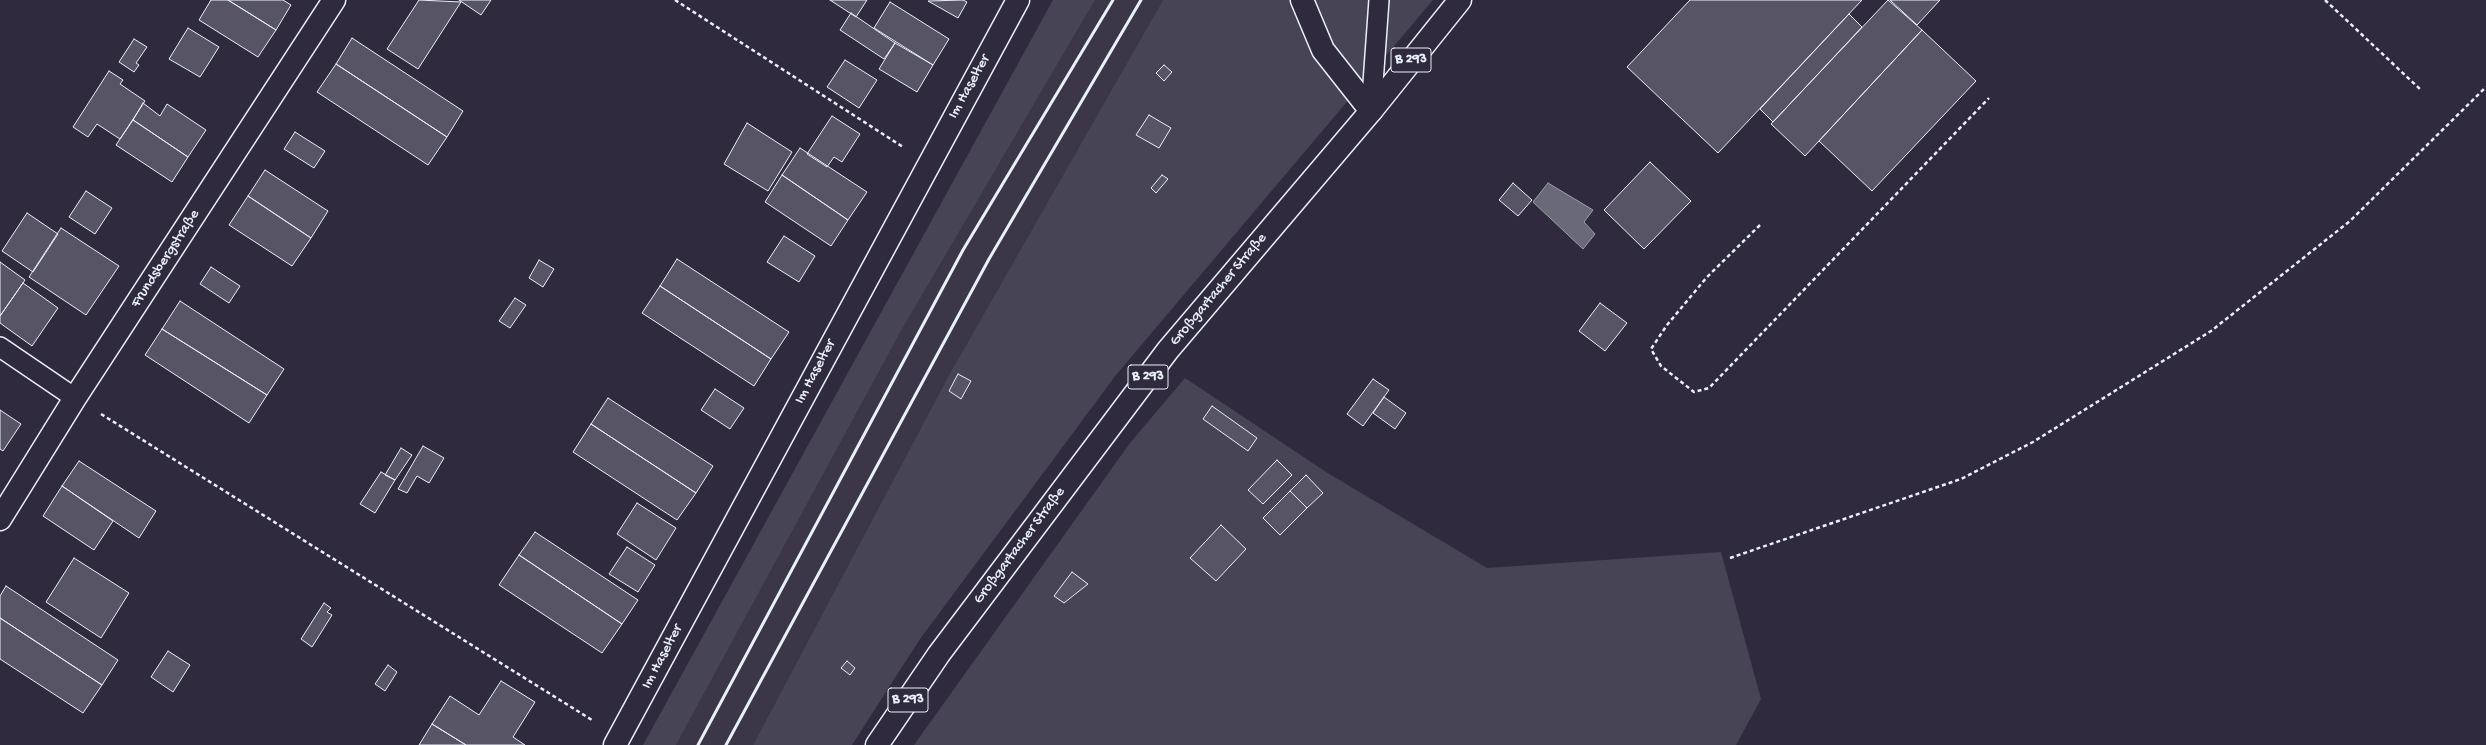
<!DOCTYPE html>
<html>
<head>
<meta charset="utf-8">
<style>
  body { margin:0 }
  canvas { display:block; background:#2f2a3d }
</style>
</head>
<body>
<canvas width="2486" height="745"></canvas>
<script>
const context = document.querySelector('canvas').getContext('2d');
context.lineJoin = 'round';
function fill(path, color) {
  context.fillStyle = color;
  context.fill(path, 'evenodd');
}
function poly(rows) {
  const path = new Path2D();
  for (const r of rows) {
    path.moveTo(r[0], r[1]);
    for (let i = 2; i < r.length; i += 2) path.lineTo(r[i], r[i + 1]);
  }
  return path;
}
function trace(path, color, width, dash) {
  context.strokeStyle = color;
  context.lineWidth = width;
  context.lineCap = dash ? 'butt' : 'round';
  context.setLineDash(dash || []);
  context.stroke(path);
}
function write(font, color, halo, rows, align = 'center') {
  context.font = font + ' "Gochi Hand",sans-serif';
  context.lineWidth = 4;
  context.setLineDash([]);
  context.textBaseline = 'middle';
  context.strokeStyle = halo;
  context.fillStyle = color;
  for (const [text, x, y, turn = 0] of rows) {
    context.save();
    context.translate(x, y);
    context.rotate((+turn || 0) * Math.PI / 180);
    context.textAlign = isNaN(turn) ? turn : align;
    if (halo) context.strokeText(text, 0, 0);
    context.fillText(text, 0, 0);
    context.restore();
  }
}
fill(poly([
  [1095,0,1163,0,949,375,753,745,676,745,901,331]
]), '#3b3749');
fill(poly([
  [1053,0,1095,0,901,331,676,745,643,745],
  [1163,0,1433,0,1116,375,920,639,852,745,753,745,949,375],
  [1185,378,1326,472,1487,568,1721,552,1761,699,1736,745,914,745,1130,443]
]), '#464455');
const water = poly([
  [1548,183,1593,210,1584,222,1595,234,1583,249,1533,202,1548,183]
]);
fill(water, '#696978');
trace(water, '#9c9fab', 1);
const building = poly([
  [211,0,228,0,276,30,258,57,199,20,211,0],
  [228,0,283,0,291,5,276,30,228,0],
  [419,0,461,2,418,69,387,49,419,0],
  [459,0,491,0,481,15,459,0],
  [830,0,867,0,856,17,830,0],
  [963,0,967,2,958,18,928,1,963,0],
  [1690,0,1862,0,1718,153,1627,67,1690,0],
  [1888,0,1922,30,1805,156,1771,124,1888,0],
  [1890,0,1940,0,1917,25,1890,0],
  [890,2,949,39,933,65,874,28,890,2],
  [851,13,895,43,884,59,840,30,851,13],
  [1849,14,1862,27,1773,122,1760,109,1849,14],
  [188,28,219,47,200,77,169,59,188,28],
  [1922,30,1976,81,1872,191,1819,141,1922,30],
  [352,38,463,111,447,137,336,64,352,38],
  [134,39,147,47,136,63,139,65,134,72,119,62,134,39],
  [895,43,933,65,917,92,879,69,895,43],
  [845,60,877,80,859,108,827,87,845,60],
  [336,64,447,137,428,165,317,92,336,64],
  [1164,65,1172,72,1164,81,1156,73,1164,65],
  [109,71,123,80,120,84,145,101,120,139,97,124,88,137,73,127,109,71],
  [143,103,160,116,167,104,206,130,188,157,133,120,143,103],
  [1149,115,1171,128,1159,148,1136,135,1149,115],
  [832,116,860,134,842,162,834,157,827,167,807,154,832,116],
  [133,120,188,157,172,182,116,145,133,120],
  [747,123,792,152,768,191,724,164,747,123],
  [295,132,325,151,314,168,284,149,295,132],
  [800,148,867,192,848,220,782,175,800,148],
  [1650,162,1691,201,1644,249,1604,210,1650,162],
  [265,170,328,211,311,238,248,196,265,170],
  [782,175,848,220,831,246,765,202,782,175],
  [1162,175,1168,179,1156,193,1151,188,1162,175],
  [1513,183,1532,200,1518,216,1499,200,1513,183],
  [86,191,112,208,95,234,69,217,86,191],
  [248,196,311,238,292,266,229,225,248,196],
  [27,213,58,234,33,272,2,251,27,213],
  [61,228,119,266,86,315,29,277,61,228],
  [784,236,815,256,799,282,767,262,784,236],
  [677,259,789,332,771,359,660,286,677,259],
  [539,260,554,269,543,287,529,278,539,260],
  [0,262,25,280,0,316,0,262],
  [211,267,240,286,229,303,200,284,211,267],
  [23,283,58,308,32,346,0,323,0,316,23,283],
  [660,286,771,359,754,386,642,313,660,286],
  [515,298,526,305,510,328,499,321,515,298],
  [180,301,284,369,267,395,162,329,180,301],
  [1600,303,1627,323,1605,351,1579,331,1600,303],
  [162,329,267,395,249,423,145,355,162,329],
  [958,374,971,381,961,399,949,391,958,374],
  [1373,379,1389,390,1363,426,1347,414,1373,379],
  [715,389,744,408,730,429,701,410,715,389],
  [1384,397,1406,413,1395,429,1373,413,1384,397],
  [608,398,713,466,696,493,591,424,608,398],
  [1212,406,1257,438,1248,451,1203,419,1212,406],
  [0,410,21,424,3,451,0,449,0,410],
  [591,424,696,493,677,520,573,452,591,424],
  [423,446,444,458,429,483,417,476,407,493,398,489,423,446],
  [401,448,412,455,395,480,385,475,401,448],
  [1277,460,1292,475,1263,504,1248,490,1277,460],
  [79,461,156,511,139,538,62,486,79,461],
  [381,472,395,480,375,513,360,504,381,472],
  [1306,475,1323,493,1307,508,1290,491,1306,475],
  [62,486,113,521,94,550,43,516,62,486],
  [1290,491,1307,508,1280,535,1263,518,1290,491],
  [637,503,676,528,656,560,617,534,637,503],
  [1221,525,1246,549,1216,581,1190,558,1221,525],
  [535,532,638,600,622,624,519,555,535,532],
  [627,547,655,565,638,592,609,574,627,547],
  [519,555,622,624,602,653,499,585,519,555],
  [74,558,129,593,101,638,46,602,74,558],
  [1072,572,1088,584,1064,603,1054,596,1072,572],
  [6,586,118,660,102,685,0,618,0,596,6,586],
  [324,603,331,608,327,612,332,615,312,647,301,639,324,603],
  [0,618,102,685,83,713,0,659,0,618],
  [168,651,190,665,173,692,151,677,168,651],
  [847,661,855,668,850,675,841,668,847,661],
  [388,665,397,672,385,691,375,684,388,665],
  [501,681,535,702,513,737,525,745,466,745,432,724,450,696,479,715,501,681],
  [432,724,466,745,419,745,432,724]
]);
fill(building, '#575565');
trace(building, '#e8f1f8', 1);
const lane = poly([
  [1371,111,1379,0],
  [0,347,75,398]
]);
const street = poly([
  [1302,0,1323,50,1371,111],
  [0,519,75,398,334,0],
  [615,745,1018,0]
]);
const primary = poly([
  [877,745,939,654,1168,350,1371,111,1460,0]
]);
trace(lane, '#e8f1f8', 22);
trace(street, '#e8f1f8', 25);
trace(primary, '#e8f1f8', 25);
trace(poly([
  [675,0,903,147],
  [2325,0,2422,91],
  [1760,225,1707,277,1667,325,1651,349,1661,366,1694,392,1709,388,1989,98],
  [101,414,592,720],
  [1730,558,1961,479,2033,442,2211,331,2350,221,2486,87]
]), '#e8f1f8', 2.5, [4, 3]);
trace(lane, '#2f2a3d', 19);
trace(street, '#2f2a3d', 22);
trace(primary, '#2f2a3d', 22);
trace(poly([
  [698,745,963,250,1113,0],
  [726,745,989,259,1141,0]
]), '#e8f1f8', 3);
for (const [x, y, w] of [
  [1411,60,40],
  [1148,377,40],
  [908,700,40]
]) {
  const box = new Path2D();
  box.roundRect(x - w / 2, y - 12, w, 24, 3);
  context.fillStyle = '#2f2a3d';
  context.fill(box);
  trace(box, '#e8f1f8', 1);
}
write('bold 14px', '#e8f1f8', null, [
  ["B 293",1411,60],
  ["B 293",1148,377],
  ["B 293",908,700]
]);
write('15px', '#e8f1f8', '#2f2a3d', [
  ["Im Haselter",970,87,-61],
  ["Frundsbergstraße",166,259,-57],
  ["Großgartacher Straße",1219,290,-50],
  ["Im Haselter",816,372,-62],
  ["Großgartacher Straße",1020,546,-53],
  ["Im Haselter",663,657,-62]
]);
</script>
</body>
</html>
